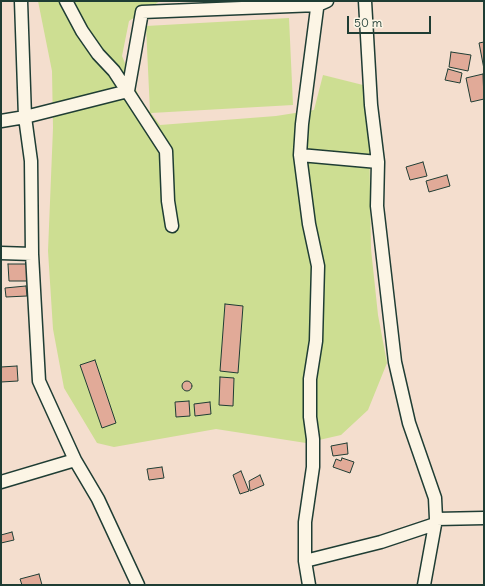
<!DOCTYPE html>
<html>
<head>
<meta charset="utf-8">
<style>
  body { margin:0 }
  #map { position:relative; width:485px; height:586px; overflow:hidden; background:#f4dece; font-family:Delius,sans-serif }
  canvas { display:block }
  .frame { position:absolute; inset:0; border:2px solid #1f3d34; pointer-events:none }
  .scale { position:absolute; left:347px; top:16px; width:84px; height:18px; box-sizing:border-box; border:2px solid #1f3d34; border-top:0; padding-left:5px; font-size:12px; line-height:14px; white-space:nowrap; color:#1f3d34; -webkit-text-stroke:3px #fcf5e5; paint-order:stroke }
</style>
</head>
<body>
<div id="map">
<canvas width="485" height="586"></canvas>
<div class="frame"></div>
<div class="scale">50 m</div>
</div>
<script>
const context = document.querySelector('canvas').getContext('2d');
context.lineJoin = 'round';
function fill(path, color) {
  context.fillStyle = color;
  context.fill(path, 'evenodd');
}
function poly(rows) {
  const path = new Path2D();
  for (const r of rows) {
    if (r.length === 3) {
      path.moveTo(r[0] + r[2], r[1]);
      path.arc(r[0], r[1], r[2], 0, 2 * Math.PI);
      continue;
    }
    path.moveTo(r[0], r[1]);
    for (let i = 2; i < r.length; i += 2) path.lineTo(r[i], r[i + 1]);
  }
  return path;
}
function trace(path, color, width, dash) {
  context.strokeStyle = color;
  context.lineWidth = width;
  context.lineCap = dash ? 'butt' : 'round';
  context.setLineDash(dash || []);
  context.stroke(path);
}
fill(poly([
  [38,1,160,1,129,21,122,56,140,99,150,112,146,26,289,18,293,105,151,113,160,125,276,116,314,110,323,75,363,85,369,129,371,249,378,315,387,363,368,410,341,435,306,443,216,429,114,447,97,443,64,388,53,329,48,251,53,128,52,71]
]), '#cdde92');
const building = poly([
  [484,42,484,69,479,43,484,42],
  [451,52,471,55,468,71,449,67,451,52],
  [448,69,462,73,460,83,445,80,448,69],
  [483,74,484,99,471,102,466,78,483,74],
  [423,162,427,176,410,180,406,167,423,162],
  [447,175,450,186,429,192,426,181,447,175],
  [8,264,28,264,28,281,9,281,8,264],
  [26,286,27,296,6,297,5,288,26,286],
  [225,304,243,306,238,373,220,371,225,304],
  [95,360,116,423,102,428,80,365,95,360],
  [17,366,18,381,1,382,1,367,17,366],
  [220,377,234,378,233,406,219,405,220,377],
  [187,386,5],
  [189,401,190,416,176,417,175,402,189,401],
  [210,402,211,414,195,416,194,404,210,402],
  [347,443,348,454,333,456,331,446,347,443],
  [342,458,354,462,350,473,333,467,336,459,341,461,342,458],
  [162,467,164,478,149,480,147,469,162,467],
  [241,471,249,491,240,494,233,475,241,471],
  [260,475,264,485,250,491,249,481,260,475],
  [12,532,14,540,1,543,1,535,12,532],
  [39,574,42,585,22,585,20,579,39,574]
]);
fill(building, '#e1aa98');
trace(building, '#1f3d34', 1);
const minor = poly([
  [21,1,25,117,31,161,32,254,39,381,75,460,98,499,138,585],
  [66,1,82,31,98,54,114,71,166,151,168,201,172,226],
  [365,1,371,105,378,162,377,206,395,362,409,423,435,498,436,519,424,585],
  [1,121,25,117,128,91,142,12,292,6,318,5,327,1],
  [300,155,378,162],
  [1,253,32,254],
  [1,482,75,460],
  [436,519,484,518],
  [305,561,381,542,435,524],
  [309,585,305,561,305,522,313,467,313,439,310,417,310,379,316,341,318,266,309,224,300,155,302,124,318,1]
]);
trace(minor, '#1f3d34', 15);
trace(minor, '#fcf5e5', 12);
</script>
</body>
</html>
